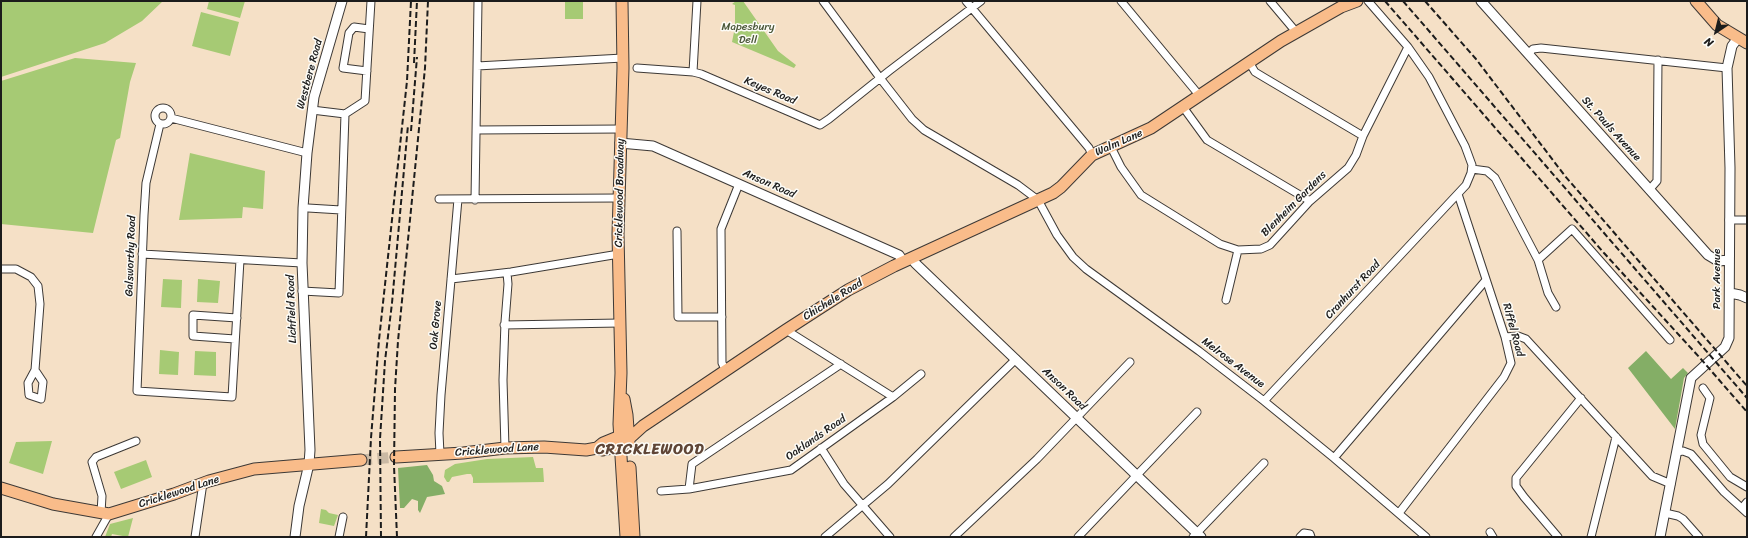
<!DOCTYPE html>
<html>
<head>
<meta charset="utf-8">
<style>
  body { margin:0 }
  #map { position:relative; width:1748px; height:538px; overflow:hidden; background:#f5e0c6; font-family:Sriracha,sans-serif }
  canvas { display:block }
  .frame { position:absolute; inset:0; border:2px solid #1c1c1c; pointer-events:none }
  .north { position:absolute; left:1696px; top:12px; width:40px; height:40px; -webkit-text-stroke:3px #fdfcf7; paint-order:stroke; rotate:215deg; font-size:11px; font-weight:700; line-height:16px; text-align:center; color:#1c1c1c }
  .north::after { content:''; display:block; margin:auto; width:14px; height:18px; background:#1c1c1c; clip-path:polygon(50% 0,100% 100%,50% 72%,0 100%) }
</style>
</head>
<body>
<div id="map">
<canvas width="1748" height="538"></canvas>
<div class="frame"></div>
<div class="north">N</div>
</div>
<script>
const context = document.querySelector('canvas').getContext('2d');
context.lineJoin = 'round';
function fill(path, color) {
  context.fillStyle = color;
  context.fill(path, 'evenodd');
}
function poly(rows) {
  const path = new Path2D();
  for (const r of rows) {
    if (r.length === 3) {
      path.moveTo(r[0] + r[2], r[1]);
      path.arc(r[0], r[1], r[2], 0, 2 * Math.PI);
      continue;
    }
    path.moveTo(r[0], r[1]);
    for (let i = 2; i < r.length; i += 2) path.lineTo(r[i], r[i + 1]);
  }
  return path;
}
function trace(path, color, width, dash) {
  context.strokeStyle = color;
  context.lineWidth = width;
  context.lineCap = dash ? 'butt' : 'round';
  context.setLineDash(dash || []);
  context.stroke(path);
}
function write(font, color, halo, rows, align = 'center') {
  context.font = font + ' Sriracha,sans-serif';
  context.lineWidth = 3;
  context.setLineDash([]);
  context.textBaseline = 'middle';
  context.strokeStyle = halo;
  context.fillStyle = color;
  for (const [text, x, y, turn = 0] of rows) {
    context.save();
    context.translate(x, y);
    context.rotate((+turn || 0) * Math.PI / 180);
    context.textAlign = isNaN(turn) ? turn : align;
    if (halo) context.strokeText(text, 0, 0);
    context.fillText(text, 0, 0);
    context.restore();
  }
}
fill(poly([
  [1,1,163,1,142,21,105,43,1,77],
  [209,1,245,1,240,18,207,9],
  [565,1,583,1,583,19,565,19],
  [736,1,743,1,778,51,796,65,794,68,732,42,735,27,735,5,732,4],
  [201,12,239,22,230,56,192,46],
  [75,58,136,63,130,82,120,138,116,140,93,233,1,224,1,81],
  [190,153,265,171,263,209,243,207,242,218,179,220],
  [163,279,182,280,181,308,161,307],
  [198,279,220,281,218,303,197,302],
  [160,350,179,352,178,375,159,374],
  [195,351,216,352,216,376,194,375],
  [52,441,43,474,9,463,16,442],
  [533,457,536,468,543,468,544,482,473,483,473,478,471,474,467,474,452,477,449,482,447,482,444,477,445,470,455,464,487,459],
  [146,460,152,477,121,489,114,472],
  [321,509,326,510,329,513,338,515,334,526,319,523],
  [133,518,128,537,112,534,111,537,105,537,110,524]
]), '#a6ca74');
fill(poly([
  [1646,351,1671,379,1683,368,1688,373,1684,378,1675,429,1628,368],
  [427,465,433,475,434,481,442,486,445,494,427,497,420,513,418,510,418,501,412,499,404,508,400,508,398,468]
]), '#84ae66');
trace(poly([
  [361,460,396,457]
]), '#cab9a4', 11, [11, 5.5]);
const minor = poly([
  [823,1,880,78,912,119,924,130,1018,185,1038,200,1057,235,1073,257,1086,269,1199,351,1264,401,1334,458,1426,537],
  [966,1,1089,148,1092,155],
  [1121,1,1199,95],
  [1270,1,1297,33],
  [1528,54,1533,49,1541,48,1727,68],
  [1249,62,1255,72,1265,78,1363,136],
  [477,66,623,58],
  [637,68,693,72,701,74,820,125,829,119,889,71,981,1],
  [367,71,343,68,349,33,354,27,369,29],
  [693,72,697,1],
  [1183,107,1207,140,1310,201],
  [163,116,8],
  [312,110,345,114],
  [171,118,307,153],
  [160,124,146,183,144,215,137,391,232,397,240,260],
  [476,130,621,129],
  [1111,147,1121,167,1141,195,1220,244,1238,250,1261,249,1270,245,1310,201,1348,168,1356,155,1363,136,1408,47],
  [1472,169,1487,171,1495,178,1538,260,1548,293,1556,307],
  [1649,190,1657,181,1658,60],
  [439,199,619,198],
  [475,200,478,1],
  [308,208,341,210],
  [1729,220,1747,220],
  [677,231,678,317,722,317],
  [142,254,302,263],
  [1538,260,1572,229,1670,340],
  [1,269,16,269,31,277,38,286,40,304,35,370],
  [451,279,511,272,619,254],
  [302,291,339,293,345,114,365,101,371,1],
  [1226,300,1238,250],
  [504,325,620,323],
  [786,330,893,397],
  [1505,337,1518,336,1526,339,1652,476,1671,484],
  [235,339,193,336,193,315,237,318],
  [35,370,43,382,41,399,29,395,28,383,35,370],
  [726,371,722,363,721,229,739,184],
  [1703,388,1710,398,1701,435,1703,444,1730,477,1747,487],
  [1264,401,1466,185,1471,173,1472,165,1465,146,1429,77,1408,47,1368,1],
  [505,448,503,380,505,322,508,284,507,273],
  [821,448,844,484,890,537],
  [1677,452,1683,451,1691,454,1724,492,1747,513],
  [440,454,439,433,441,395,458,199],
  [1334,458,1486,280],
  [689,489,692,464,841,364],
  [661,491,689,489,791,470,893,397,921,374],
  [1742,508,1747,502],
  [101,513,102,496,92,462,96,457,136,441],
  [1399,513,1504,377,1511,363,1505,337,1458,194],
  [1665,513,1678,516,1683,519,1699,537],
  [1490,532,1493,537],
  [96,537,109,514],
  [195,537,203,483],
  [339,537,343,517],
  [825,537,888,484,1016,359],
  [954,537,1037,459,1130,362],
  [1078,537,1197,412],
  [1193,537,1264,463],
  [1300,537,1304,533,1310,534,1311,537],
  [1558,537,1524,497,1516,486,1516,478,1581,398],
  [1591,537,1616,437]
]);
const tertiary = poly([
  [1481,1,1708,255,1718,261,1729,260],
  [620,143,653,146,899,255,903,261],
  [912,258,915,263,1201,537],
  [1730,293,1740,295,1747,298],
  [295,537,299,506,309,464,310,450,302,263,303,208,307,153,314,97,342,1],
  [1660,537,1691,378,1725,347,1729,338,1730,168,1727,68,1732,46,1738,38]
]);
const primary = poly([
  [622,1,623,68,618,234,621,373,619,424,626,537],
  [1696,1,1717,25,1747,43],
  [624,399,627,415,629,443],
  [597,448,603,443,620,436,626,431],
  [396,457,463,453,505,448,544,447,586,450,597,448,603,450,621,446,643,426,786,330,848,290,894,266,1053,193,1061,187,1092,155,1151,128,1281,41,1341,7,1357,1],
  [630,467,634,537],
  [1,488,53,504,109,514,174,494,209,481,254,469,361,460]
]);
trace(minor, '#3d3936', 9);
trace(tertiary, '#3d3936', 11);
trace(primary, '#3d3936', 13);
trace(minor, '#fff', 7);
trace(tertiary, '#fff', 9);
trace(primary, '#f9bc8a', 11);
trace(poly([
  [1385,1,1604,253,1700,358,1747,412],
  [1403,1,1747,398],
  [1425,1,1476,59,1565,176,1747,386],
  [414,63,417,1],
  [411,131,417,57],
  [366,537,371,438,379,340,407,81,411,1],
  [381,537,380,439,385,361,392,303,408,125],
  [397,537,394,466,395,389,398,341,425,68,428,1]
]), '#1c1c1c', 2, [6, 3]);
write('11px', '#4c593b', '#fdfcf7', [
  ["Mapesbury",748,27],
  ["Dell",748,40]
]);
write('11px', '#1c1c1c', '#fdfcf7', [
  ["Westbere Road",310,74,-75],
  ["Keyes Road",770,91,23],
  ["St. Pauls Avenue",1611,129,48],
  ["Walm Lane",1119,143,-24],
  ["Anson Road",769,184,24],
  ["Cricklewood Broadway",620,193,-89],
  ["Blenheim Gardens",1294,204,-45],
  ["Galsworthy Road",131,256,-88],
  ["Park Avenue",1717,279,-90],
  ["Cranhurst Road",1353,290,-47],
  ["Chichele Road",833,300,-32],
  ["Lichfield Road",292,309,-92],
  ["Oak Grove",436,325,-85],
  ["Riffel Road",1513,330,75],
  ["Melrose Avenue",1233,363,37],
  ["Anson Road",1064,389,44],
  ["Oaklands Road",816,438,-35],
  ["Cricklewood Lane",497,450,-4],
  ["Cricklewood Lane",179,492,-18]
]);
context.letterSpacing = '1px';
write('bold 15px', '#5f4536', '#fdfcf7', [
  ["CRICKLEWOOD",650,450]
]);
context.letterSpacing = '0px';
</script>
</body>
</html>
